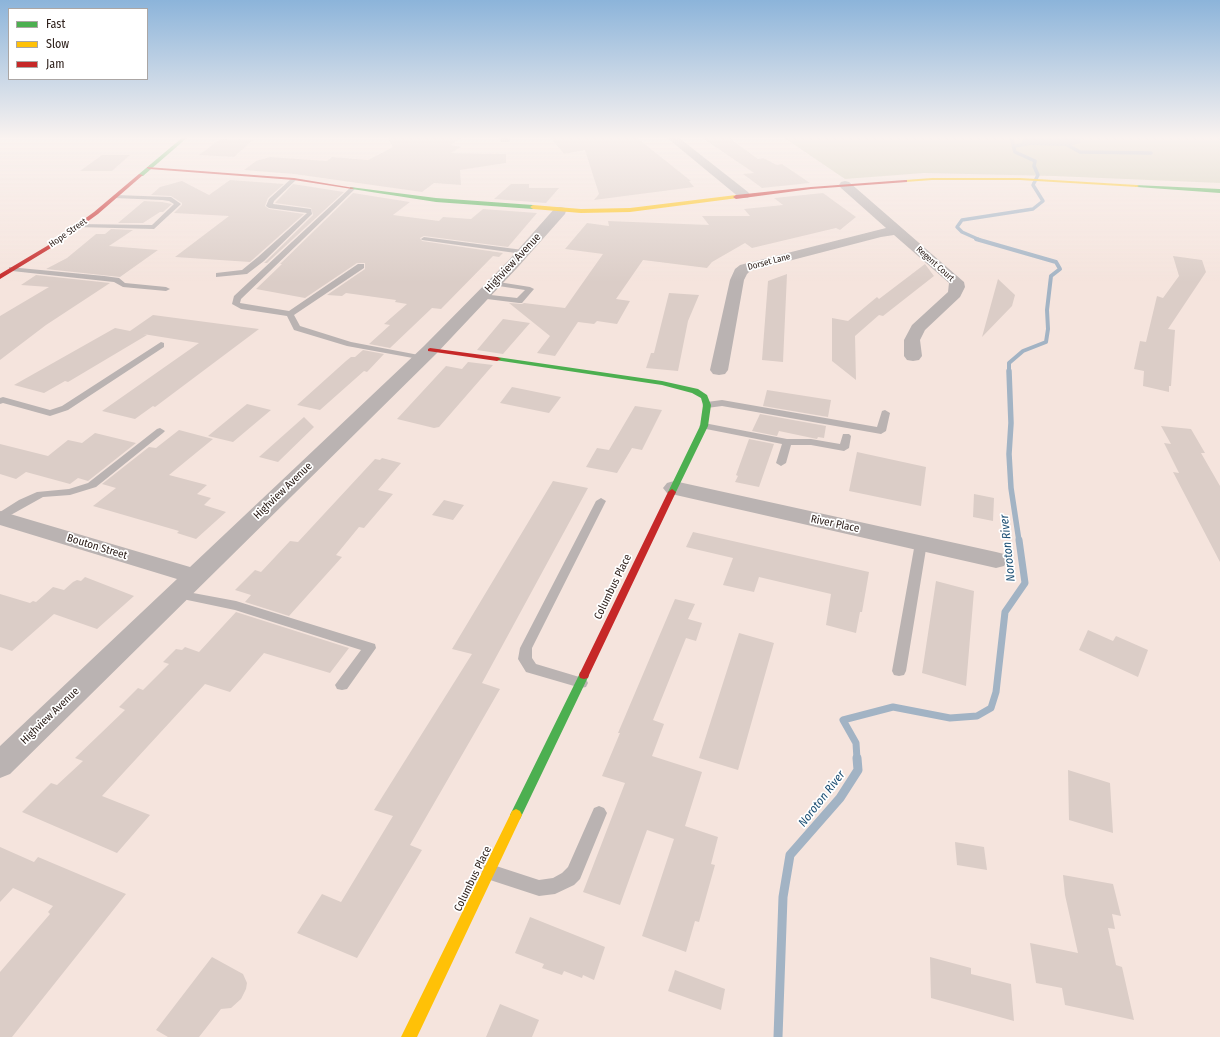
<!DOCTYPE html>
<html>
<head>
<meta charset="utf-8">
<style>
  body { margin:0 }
  #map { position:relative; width:1220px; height:1037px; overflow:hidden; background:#f5e4dd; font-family:"Fira Sans Condensed",sans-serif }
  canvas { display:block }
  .legend { position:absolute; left:8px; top:8px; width:140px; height:72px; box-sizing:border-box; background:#fff; border:1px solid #aba6a4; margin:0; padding:5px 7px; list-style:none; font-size:12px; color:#2e201b }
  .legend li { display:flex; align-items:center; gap:8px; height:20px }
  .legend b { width:20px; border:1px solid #aba6a4 }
</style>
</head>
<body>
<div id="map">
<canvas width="1220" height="1037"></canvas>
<ul class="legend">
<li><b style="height:5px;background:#4caf50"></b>Fast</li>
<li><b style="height:5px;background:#ffc107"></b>Slow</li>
<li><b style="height:5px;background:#c62828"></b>Jam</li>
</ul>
</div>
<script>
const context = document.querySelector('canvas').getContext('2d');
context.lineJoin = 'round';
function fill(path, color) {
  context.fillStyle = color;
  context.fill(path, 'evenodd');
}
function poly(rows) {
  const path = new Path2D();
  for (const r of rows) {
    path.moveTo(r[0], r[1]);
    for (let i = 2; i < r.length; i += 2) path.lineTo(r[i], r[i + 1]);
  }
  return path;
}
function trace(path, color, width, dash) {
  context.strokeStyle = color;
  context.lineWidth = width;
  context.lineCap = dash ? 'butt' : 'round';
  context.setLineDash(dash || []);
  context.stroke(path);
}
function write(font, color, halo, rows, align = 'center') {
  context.font = font + ' "Fira Sans Condensed",sans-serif';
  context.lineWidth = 3.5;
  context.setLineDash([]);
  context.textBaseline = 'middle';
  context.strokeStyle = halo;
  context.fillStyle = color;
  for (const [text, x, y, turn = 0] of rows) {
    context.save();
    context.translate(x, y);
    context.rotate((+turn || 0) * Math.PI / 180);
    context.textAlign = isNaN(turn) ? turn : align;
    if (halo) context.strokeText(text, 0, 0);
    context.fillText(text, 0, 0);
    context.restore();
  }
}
fill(poly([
  [783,137,1220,137,1220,183,1054,176,924,173,845,179]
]), '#d3cfb9');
fill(poly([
  [1024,137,1081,137,1080,143,1069,146,1027,145,1021,143]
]), '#a2b3c4');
trace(poly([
  [1062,142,1080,152,1151,153],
  [1014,146,1032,143],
  [980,240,962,232,957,227,962,220,1033,209,1043,201,1033,185,1038,175,1034,166,1035,161,1015,152,1011,137]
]), '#a2b3c4', 3.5);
trace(poly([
  [976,239,1056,262,1060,269,1051,276,1047,310,1048,329,1046,342,1023,351,1009,363,1009,372]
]), '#a2b3c4', 4);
trace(poly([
  [1009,371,1011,423,1009,454,1011,488,1019,541]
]), '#a2b3c4', 5.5);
trace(poly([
  [857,759,856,743,843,720,893,707,950,718,977,716,991,708,996,692,1005,612,1025,583,1019,540]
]), '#a2b3c4', 7);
trace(poly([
  [778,1037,783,897,790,855,840,798,858,770,857,758]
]), '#a2b3c4', 9);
fill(poly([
  [387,137,462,137,451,145,461,147,451,153,506,154,506,163,460,170,461,185,434,183,422,192,294,174,244,170,256,161,270,157,327,161,332,157,368,160,393,147],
  [550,137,636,137,691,181,689,181,694,187,594,200,599,194,585,150,564,154],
  [701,137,728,137,758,159,763,158,777,165,782,164,810,183,762,188,743,174,754,173],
  [220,139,253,140,234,157,199,155],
  [102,155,130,155,112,171,80,171],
  [230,180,284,184,268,198,265,206,269,209,304,214,250,262,175,257,229,216,174,213,182,205,182,203,171,196,151,195,160,187,182,181,209,195],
  [293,184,344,192,267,263,264,263,313,215,311,208,275,203],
  [511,184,529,184,529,188,559,188,546,203,494,199],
  [353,193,410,202,393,215,439,221,443,217,471,219,483,209,537,213,508,247,424,236,420,238,422,241,503,253,499,257,493,256,441,309,432,308,390,348,369,344,390,325,384,324,407,304,395,302,396,300,346,293,342,296,327,295,365,269,365,263,357,263,305,298,256,289,282,264,280,264],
  [823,193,856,217,840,230,836,228,752,248,745,243,712,262,707,268,643,260,616,299,630,301,617,324,597,321,594,324,578,322,555,356,537,353,550,336,509,303,522,304,524,303,565,308,603,254,565,249,587,223,609,226,608,221,709,225,702,216,750,216,744,209,783,205,774,198],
  [144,201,162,202,172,204,163,212,160,212,143,223,118,223],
  [111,229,133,230,109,246,158,250,120,277,46,269,67,258,96,234,105,234],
  [1173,256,1202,260,1206,272,1168,329,1175,330,1171,386,1169,386,1169,392,1143,386,1144,371,1134,369,1140,341,1146,342,1157,296,1163,298,1179,276],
  [925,264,934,276,883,316,879,315,855,336,856,380,832,361,832,318,848,321,877,297,879,299],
  [787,274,783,362,762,360,768,281],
  [36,275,110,283,46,325,0,360,0,316,49,287,21,285],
  [998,279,1015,295,1012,306,982,337],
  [669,293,699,295,688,321,678,371,646,368,651,353,654,353],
  [153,315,259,329,155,407,153,406,135,419,102,411,199,343,143,334,147,335,68,382,65,381,44,393,14,385,115,328,130,331],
  [503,319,530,323,503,354,477,350],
  [363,350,384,354,367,372,364,371,320,410,297,405,346,361,351,357,355,357],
  [468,362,493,365,439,427,434,428,397,419,446,366,462,369],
  [512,387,561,397,549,413,500,403],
  [767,390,831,400,828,417,763,406],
  [247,404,271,410,233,442,208,436],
  [635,406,662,410,642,450,632,448,617,473,586,467,597,448,609,450],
  [760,414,826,426,824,438,818,437,817,439,779,431,777,436,752,431],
  [304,417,314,427,278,462,259,457],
  [1161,426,1191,429,1205,453,1201,453,1220,486,1220,562,1173,472,1179,473,1164,443,1171,444],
  [179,430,213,439,169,475,207,485,197,494,211,498,204,505,226,512,196,539,177,533,179,531,93,506,116,488,102,484,149,447,156,448],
  [95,433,136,443,88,481,78,478,70,484,26,472,16,479,0,474,0,444,48,456,68,440,82,443],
  [749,439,774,444,759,487,735,482,738,476,736,475],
  [857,452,926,467,921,506,849,491],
  [382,458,401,463,378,490,393,494,364,528,359,527,336,555,342,557,289,616,245,602,251,595,235,590,255,570,261,572,290,541,298,542,375,459,380,460],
  [553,481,588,488,482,683,500,689,410,845,422,850,357,958,297,933,322,894,341,902,393,816,374,810,472,654,452,649],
  [974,494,994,498,993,521,973,517],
  [444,500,464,505,453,520,432,515],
  [693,532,869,572,862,612,860,612,856,633,826,625,831,594,759,577,754,592,723,585,733,558,686,547],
  [85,577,134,596,97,629,54,614,12,651,0,647,0,594,30,603,33,601,36,602,53,587,64,590,73,582,77,580,81,581],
  [936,581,974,591,966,686,922,673],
  [675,599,695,604,688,619,702,623,696,641,686,638,653,720,664,724,652,756,702,772,685,826,718,837,711,864,715,865,699,922,695,921,686,952,642,936,674,839,647,830,620,905,583,892,625,783,602,776,620,733,618,733],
  [236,612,349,648,330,673,264,653,230,692,205,684,102,796,150,815,117,853,22,812,51,783,57,785,83,761,75,758,125,710,119,707,138,688,143,690,169,664,163,662,176,649,182,650,185,647,199,652],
  [1088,630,1113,641,1116,636,1148,650,1138,677,1079,650],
  [739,633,774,643,738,770,699,758],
  [1068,770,1110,783,1113,833,1069,820],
  [955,842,984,847,987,870,957,865],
  [0,847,34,862,38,857,126,894,12,1037,0,1037,0,972,50,914,48,912,53,906,13,888,0,902],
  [1063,875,1113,884,1121,916,1112,914,1115,929,1108,928,1116,965,1122,967,1134,1020,1065,1005,1062,988,1036,983,1030,943,1078,953,1065,895],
  [530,917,605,947,594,980,583,975,582,978,564,971,562,975,542,968,544,964,515,953],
  [212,957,243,974,247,983,246,989,241,999,231,1008,221,1009,199,1037,168,1037,156,1030],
  [930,957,971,968,971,974,1011,984,1014,1021,931,998],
  [675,970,725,989,721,1010,668,991],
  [500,1004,539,1020,532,1037,486,1037]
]), '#dbcdc7');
fill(poly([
  [292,178,297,179,274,201,273,204,311,209,312,214,264,261,247,274,216,277,216,273,242,270,258,257,307,213,269,208,266,206,269,199,292,178],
  [351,187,356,188,241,299,240,303,289,311,358,264,364,264,364,268,294,315,300,326,351,342,424,356,424,360,347,346,294,330,287,316,241,309,232,304,234,296,351,187],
  [116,195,171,197,181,204,154,229,76,227,75,226,78,224,152,225,174,204,169,201,162,200,114,198,114,196,116,195],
  [424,237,523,250,527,252,523,254,422,240,421,239,424,237],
  [9,267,104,276,119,278,125,283,166,287,170,289,166,291,123,287,114,282,12,271,9,271,9,267],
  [492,281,530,287,534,289,522,303,519,303,479,298,478,296,482,294,517,298,525,290,492,285,492,281],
  [161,342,164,343,164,347,68,410,50,416,3,403,0,404,0,398,3,397,50,410,62,406,161,342],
  [722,400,877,427,882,411,885,410,890,413,886,431,881,434,722,406,707,408,702,405,707,402,722,400],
  [704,423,787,439,811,439,840,444,843,434,849,434,851,436,849,448,844,451,811,445,791,445,786,463,781,466,776,463,782,444,701,428,699,426,704,423],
  [160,428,165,431,163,433,96,487,70,495,43,497,0,521,0,512,19,500,37,492,69,489,88,483,157,429,160,428],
  [601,498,606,501,532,648,532,658,536,664,586,679,588,683,586,687,581,688,526,672,518,659,520,648,596,501,601,498],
  [921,539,927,543,906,671,904,675,899,676,894,675,892,671,915,543,921,539],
  [177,590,236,601,375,644,376,648,347,689,342,690,337,689,335,685,361,650,235,610,173,597,171,594,173,591,177,590],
  [599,806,604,808,607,813,580,879,574,885,555,894,539,896,484,878,482,872,484,866,490,864,539,880,553,878,562,873,568,867,594,808,599,806]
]), '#bab3b2');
fill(poly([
  [499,137,509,137,510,140,509,142,501,142,499,137],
  [666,137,678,137,748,192,750,195,748,198,740,198,666,137],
  [845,181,849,182,964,282,965,287,960,297,925,330,920,340,922,356,919,360,913,361,907,360,904,356,904,340,912,325,948,292,949,283,894,235,881,237,750,271,747,274,744,280,728,370,725,374,719,375,713,374,710,370,730,280,735,269,740,265,886,228,841,188,839,185,841,182,845,181],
  [560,207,565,208,566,211,565,214,518,267,436,354,10,774,0,778,0,746,177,579,0,525,0,511,190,567,424,346,508,261,555,208,560,207],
  [674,481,996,552,1004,554,1008,560,1004,566,996,568,667,493,663,488,667,483,674,481]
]), '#bab3b2');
fill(poly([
  [183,137,188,137,143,176,139,176,139,174,183,137],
  [1135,185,1220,189,1220,193,1137,187,1135,187,1135,185],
  [350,187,436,198,533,205,536,207,533,209,436,202,352,189,350,189,350,187],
  [497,357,662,381,698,389,707,395,711,405,708,426,675,494,672,495,668,492,700,426,703,405,701,398,692,393,662,385,495,360,495,358,497,357],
  [584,671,588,672,589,675,520,819,516,821,512,819,510,815,512,811,579,675,580,672,584,671]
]), '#4caf50');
fill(poly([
  [932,178,1020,178,1137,185,1139,186,1137,187,1020,180,932,180,905,182,903,181,905,180,932,178],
  [736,195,738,196,738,198,630,212,581,213,533,209,530,207,533,205,581,209,630,208,736,195],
  [516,809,520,811,522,815,417,1037,401,1037,512,811,516,809]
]), '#ffc107');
fill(poly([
  [147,167,294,178,354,188,352,189,294,180,149,169,147,168,147,167],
  [139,174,143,175,98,214,51,248,0,279,0,274,47,246,94,212,139,174],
  [905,180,907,180,907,182,811,189,736,199,733,197,736,195,811,187,905,180],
  [430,348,497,357,501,359,497,361,428,351,428,349,430,348],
  [672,489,676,492,589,675,588,678,584,679,580,678,579,675,668,492,672,489]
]), '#c62828');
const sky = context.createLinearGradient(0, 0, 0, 282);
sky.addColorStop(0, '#8cb4da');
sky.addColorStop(0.49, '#faf3f0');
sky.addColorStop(1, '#faf3f000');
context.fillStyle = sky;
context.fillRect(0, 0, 1220, 282);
write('9px', '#2e201b', '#fff', [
  ["Hope Street",68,233,-35],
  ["Dorset Lane",769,262,-15],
  ["Regent Court",935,264,42]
]);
write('11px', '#2e201b', '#fff', [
  ["Highview Avenue",513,263,-47],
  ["Highview Avenue",283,491,-44],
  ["River Place",835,524,12],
  ["Bouton Street",97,547,17],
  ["Columbus Place",613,587,-64],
  ["Highview Avenue",50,716,-44],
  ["Columbus Place",473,879,-64]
]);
write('italic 12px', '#1c4f74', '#fff', [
  ["Noroton River",1008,548,-96],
  ["Noroton River",822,799,-52]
]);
</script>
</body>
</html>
